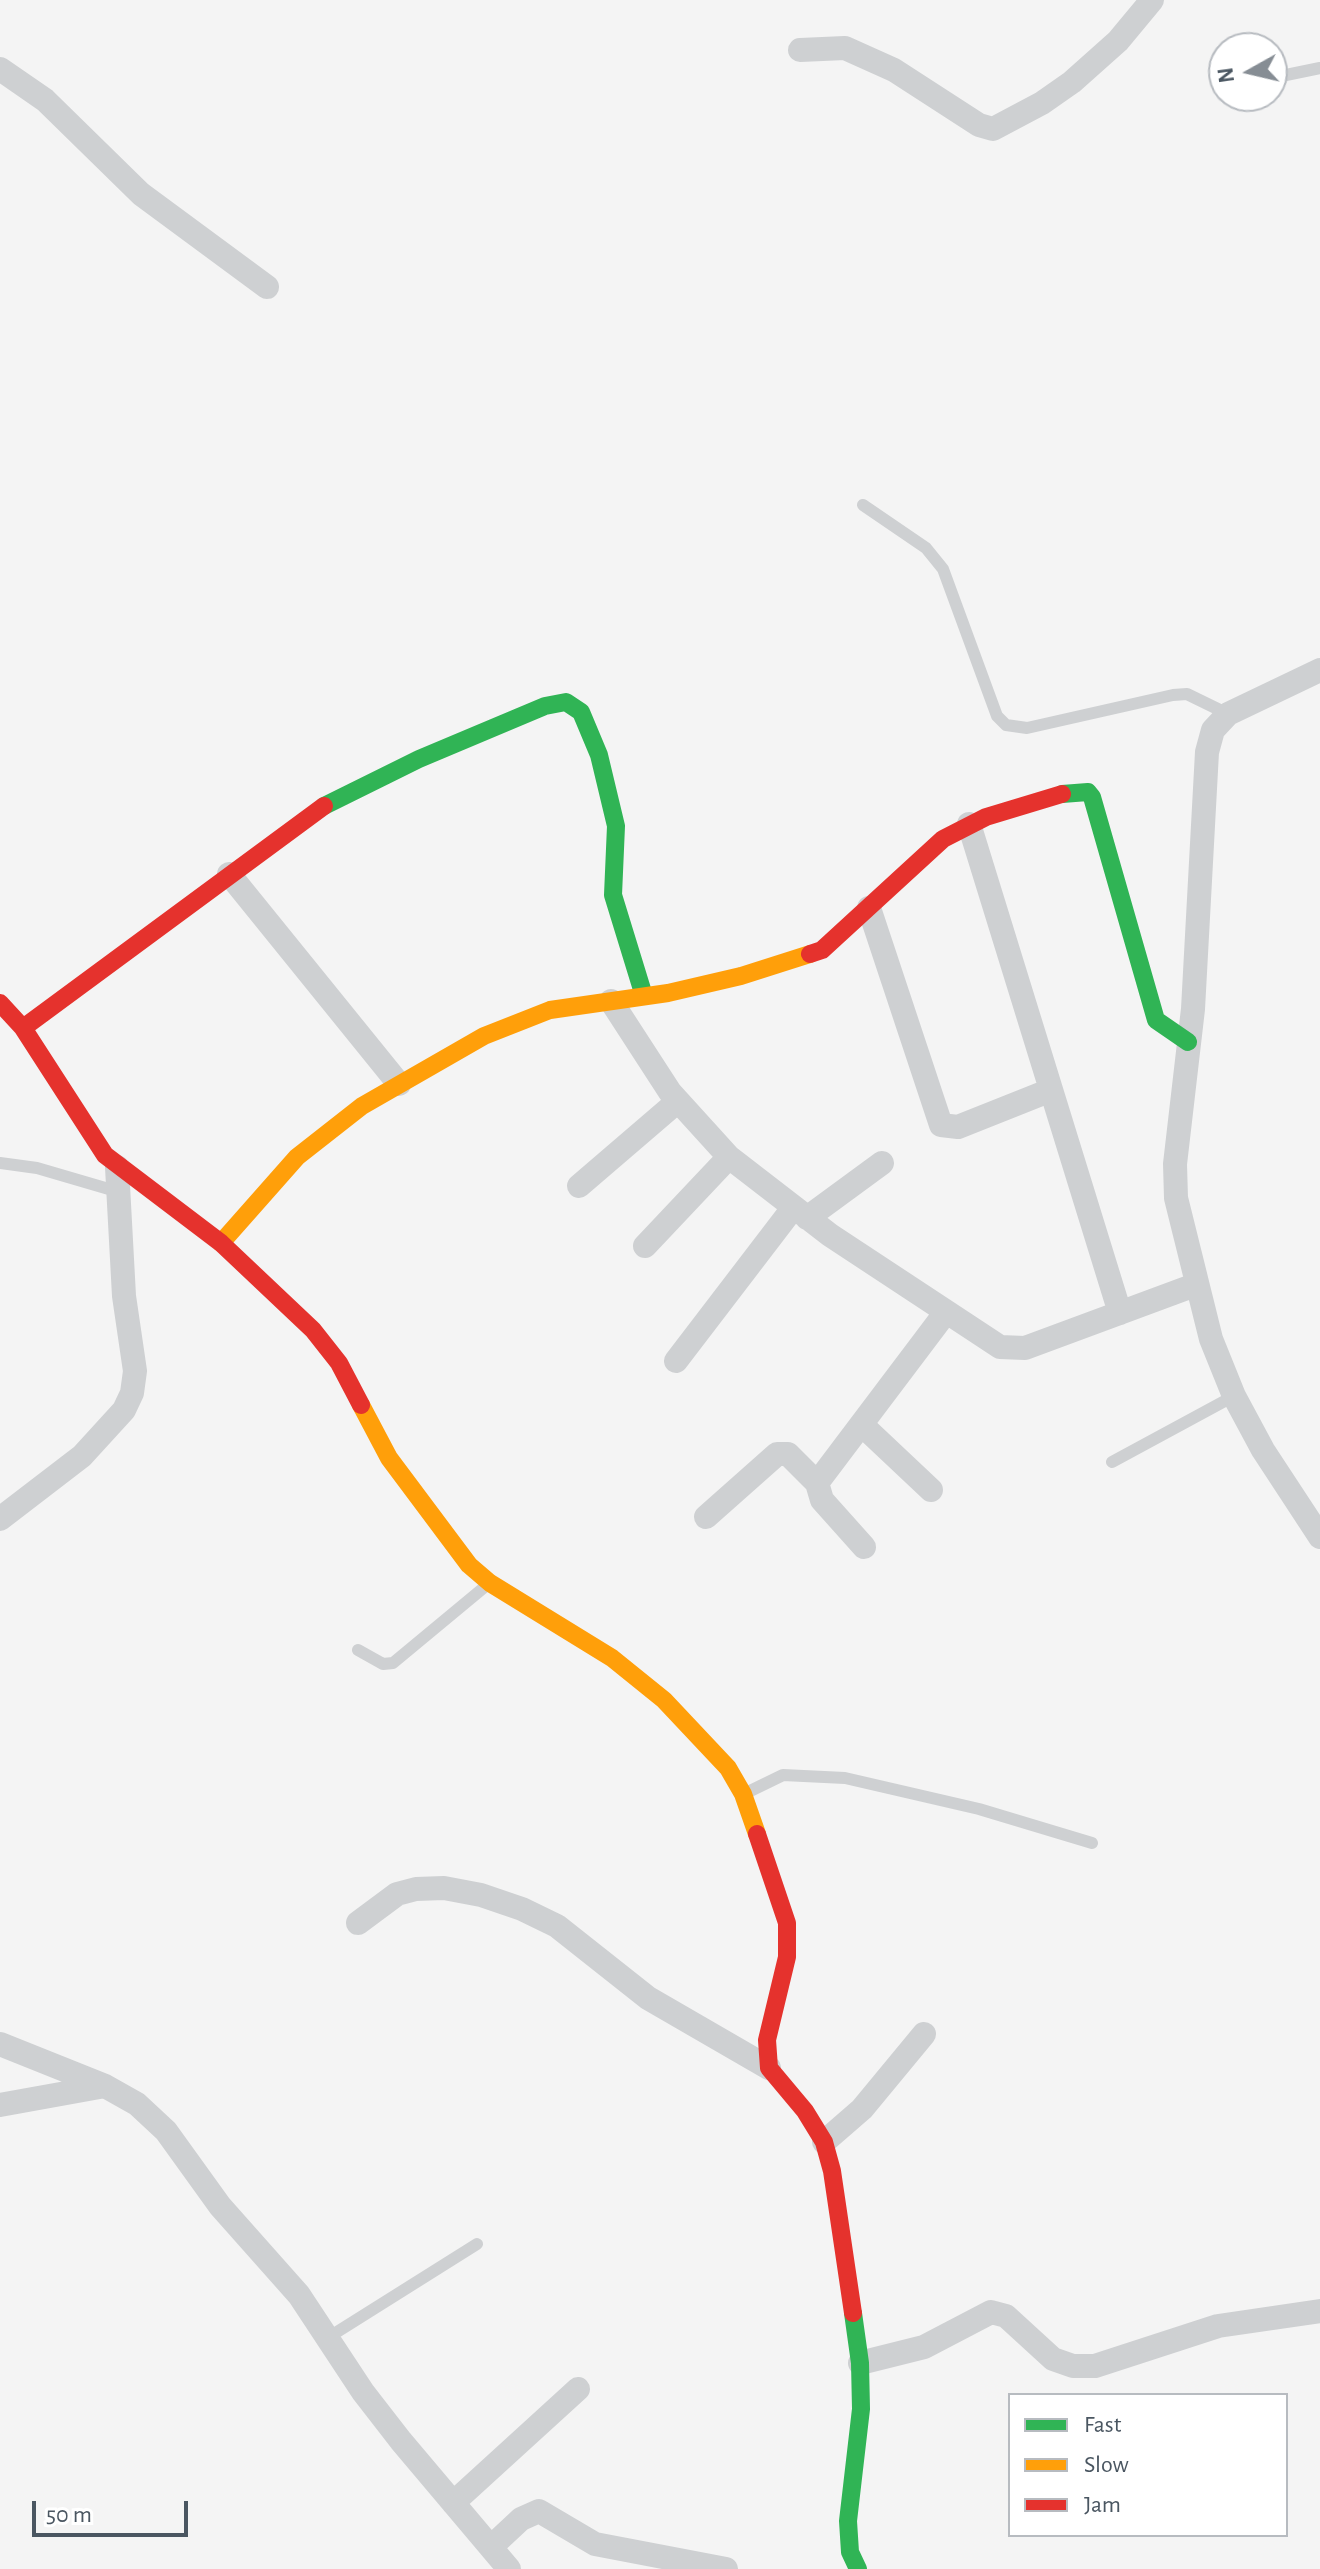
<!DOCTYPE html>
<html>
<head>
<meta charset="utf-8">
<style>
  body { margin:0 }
  #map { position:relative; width:1320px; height:2569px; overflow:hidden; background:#f4f4f4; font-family:"Alegreya Sans",sans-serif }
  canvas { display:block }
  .legend { position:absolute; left:1008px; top:2393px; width:280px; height:144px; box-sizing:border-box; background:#fff; border:2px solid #b7bbc0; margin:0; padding:10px 14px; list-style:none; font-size:24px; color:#4a5661 }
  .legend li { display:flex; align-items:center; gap:16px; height:40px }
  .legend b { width:40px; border:2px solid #b7bbc0 }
  .north { position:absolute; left:1208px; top:32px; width:80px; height:80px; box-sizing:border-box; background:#fff; border:2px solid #b7bbc0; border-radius:50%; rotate:262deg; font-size:22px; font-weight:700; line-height:32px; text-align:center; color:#4a5661 }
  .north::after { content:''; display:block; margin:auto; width:28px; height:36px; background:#868d94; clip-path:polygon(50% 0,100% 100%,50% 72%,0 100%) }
  .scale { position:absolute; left:32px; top:2501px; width:156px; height:36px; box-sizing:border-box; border:4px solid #4a5661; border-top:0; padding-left:10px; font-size:24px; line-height:28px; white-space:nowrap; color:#4a5661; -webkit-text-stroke:6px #fff; paint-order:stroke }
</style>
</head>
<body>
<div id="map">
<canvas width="1320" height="2569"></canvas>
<ul class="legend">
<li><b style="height:10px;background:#30b455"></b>Fast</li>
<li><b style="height:10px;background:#ff9f0a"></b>Slow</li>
<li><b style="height:10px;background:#e5322d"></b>Jam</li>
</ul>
<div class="north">N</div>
<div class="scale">50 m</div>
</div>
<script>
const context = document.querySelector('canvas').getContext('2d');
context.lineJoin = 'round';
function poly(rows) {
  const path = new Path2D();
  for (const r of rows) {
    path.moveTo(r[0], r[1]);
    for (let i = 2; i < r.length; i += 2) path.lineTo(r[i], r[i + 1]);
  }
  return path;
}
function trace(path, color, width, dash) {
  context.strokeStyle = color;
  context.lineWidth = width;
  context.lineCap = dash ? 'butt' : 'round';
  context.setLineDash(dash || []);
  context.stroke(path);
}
trace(poly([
  [1286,75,1320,68],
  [863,505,926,548,943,569,997,716,1006,725,1027,728,1173,695,1187,694,1228,714],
  [0,1163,37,1168,119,1192],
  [1112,1462,1234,1396],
  [358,1650,383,1664,393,1663,487,1585],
  [746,1793,783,1775,845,1778,979,1809,1092,1843],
  [329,2337,477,2244]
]), '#ced0d2', 12);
trace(poly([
  [800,50,845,48,894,70,979,125,993,129,1042,103,1072,82,1118,41,1152,0],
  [0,69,45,100,141,194,267,287],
  [1320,670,1228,714,1213,730,1207,752,1193,1009,1175,1164,1176,1198,1211,1339,1234,1396,1263,1450,1320,1537],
  [969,824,1120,1313],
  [229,874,399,1084],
  [869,908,941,1125,958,1127,1051,1090],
  [611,1001,670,1092,729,1157,830,1235,1000,1347,1025,1348,1195,1285],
  [579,1186,678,1101],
  [807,1218,882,1163],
  [645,1246,729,1157],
  [676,1361,793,1208],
  [862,1425,931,1490],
  [706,1517,777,1454,788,1454,817,1483],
  [0,1519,82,1456,124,1410,132,1393,135,1371,124,1296,117,1167],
  [864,1547,822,1500,817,1483,946,1312],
  [358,1923,397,1894,416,1889,444,1888,481,1895,522,1909,557,1926,648,1998,769,2068],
  [0,2044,105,2086,137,2104,166,2131,220,2206,299,2295,363,2392,401,2441,509,2569],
  [0,2105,105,2086],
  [824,2142,862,2109,924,2034],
  [860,2363,924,2347,991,2312,1006,2316,1053,2359,1073,2366,1095,2366,1218,2326,1320,2311],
  [453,2503,578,2389],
  [491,2547,521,2519,539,2511,595,2544,726,2569]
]), '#ced0d2', 24);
trace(poly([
  [1062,794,1088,792,1092,797,1156,1020,1188,1042],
  [324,806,419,759,545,706,566,702,581,712,599,755,616,826,613,895,644,996],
  [853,2313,860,2363,861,2409,848,2521,850,2552,858,2569]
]), '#30b455', 18);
trace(poly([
  [221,1243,297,1157,362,1106,484,1036,550,1010,668,993,741,976,810,954],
  [361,1405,389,1458,469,1565,490,1583,612,1658,664,1700,728,1768,743,1794,757,1834]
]), '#ff9f0a', 18);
trace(poly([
  [810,954,822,950,943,839,986,817,1062,794],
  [0,1003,23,1028,105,1155,221,1243,313,1330,339,1363,361,1405],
  [23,1028,324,806],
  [757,1834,787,1923,787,1957,767,2040,769,2068,805,2111,824,2142,832,2171,853,2313]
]), '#e5322d', 18);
</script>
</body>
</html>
